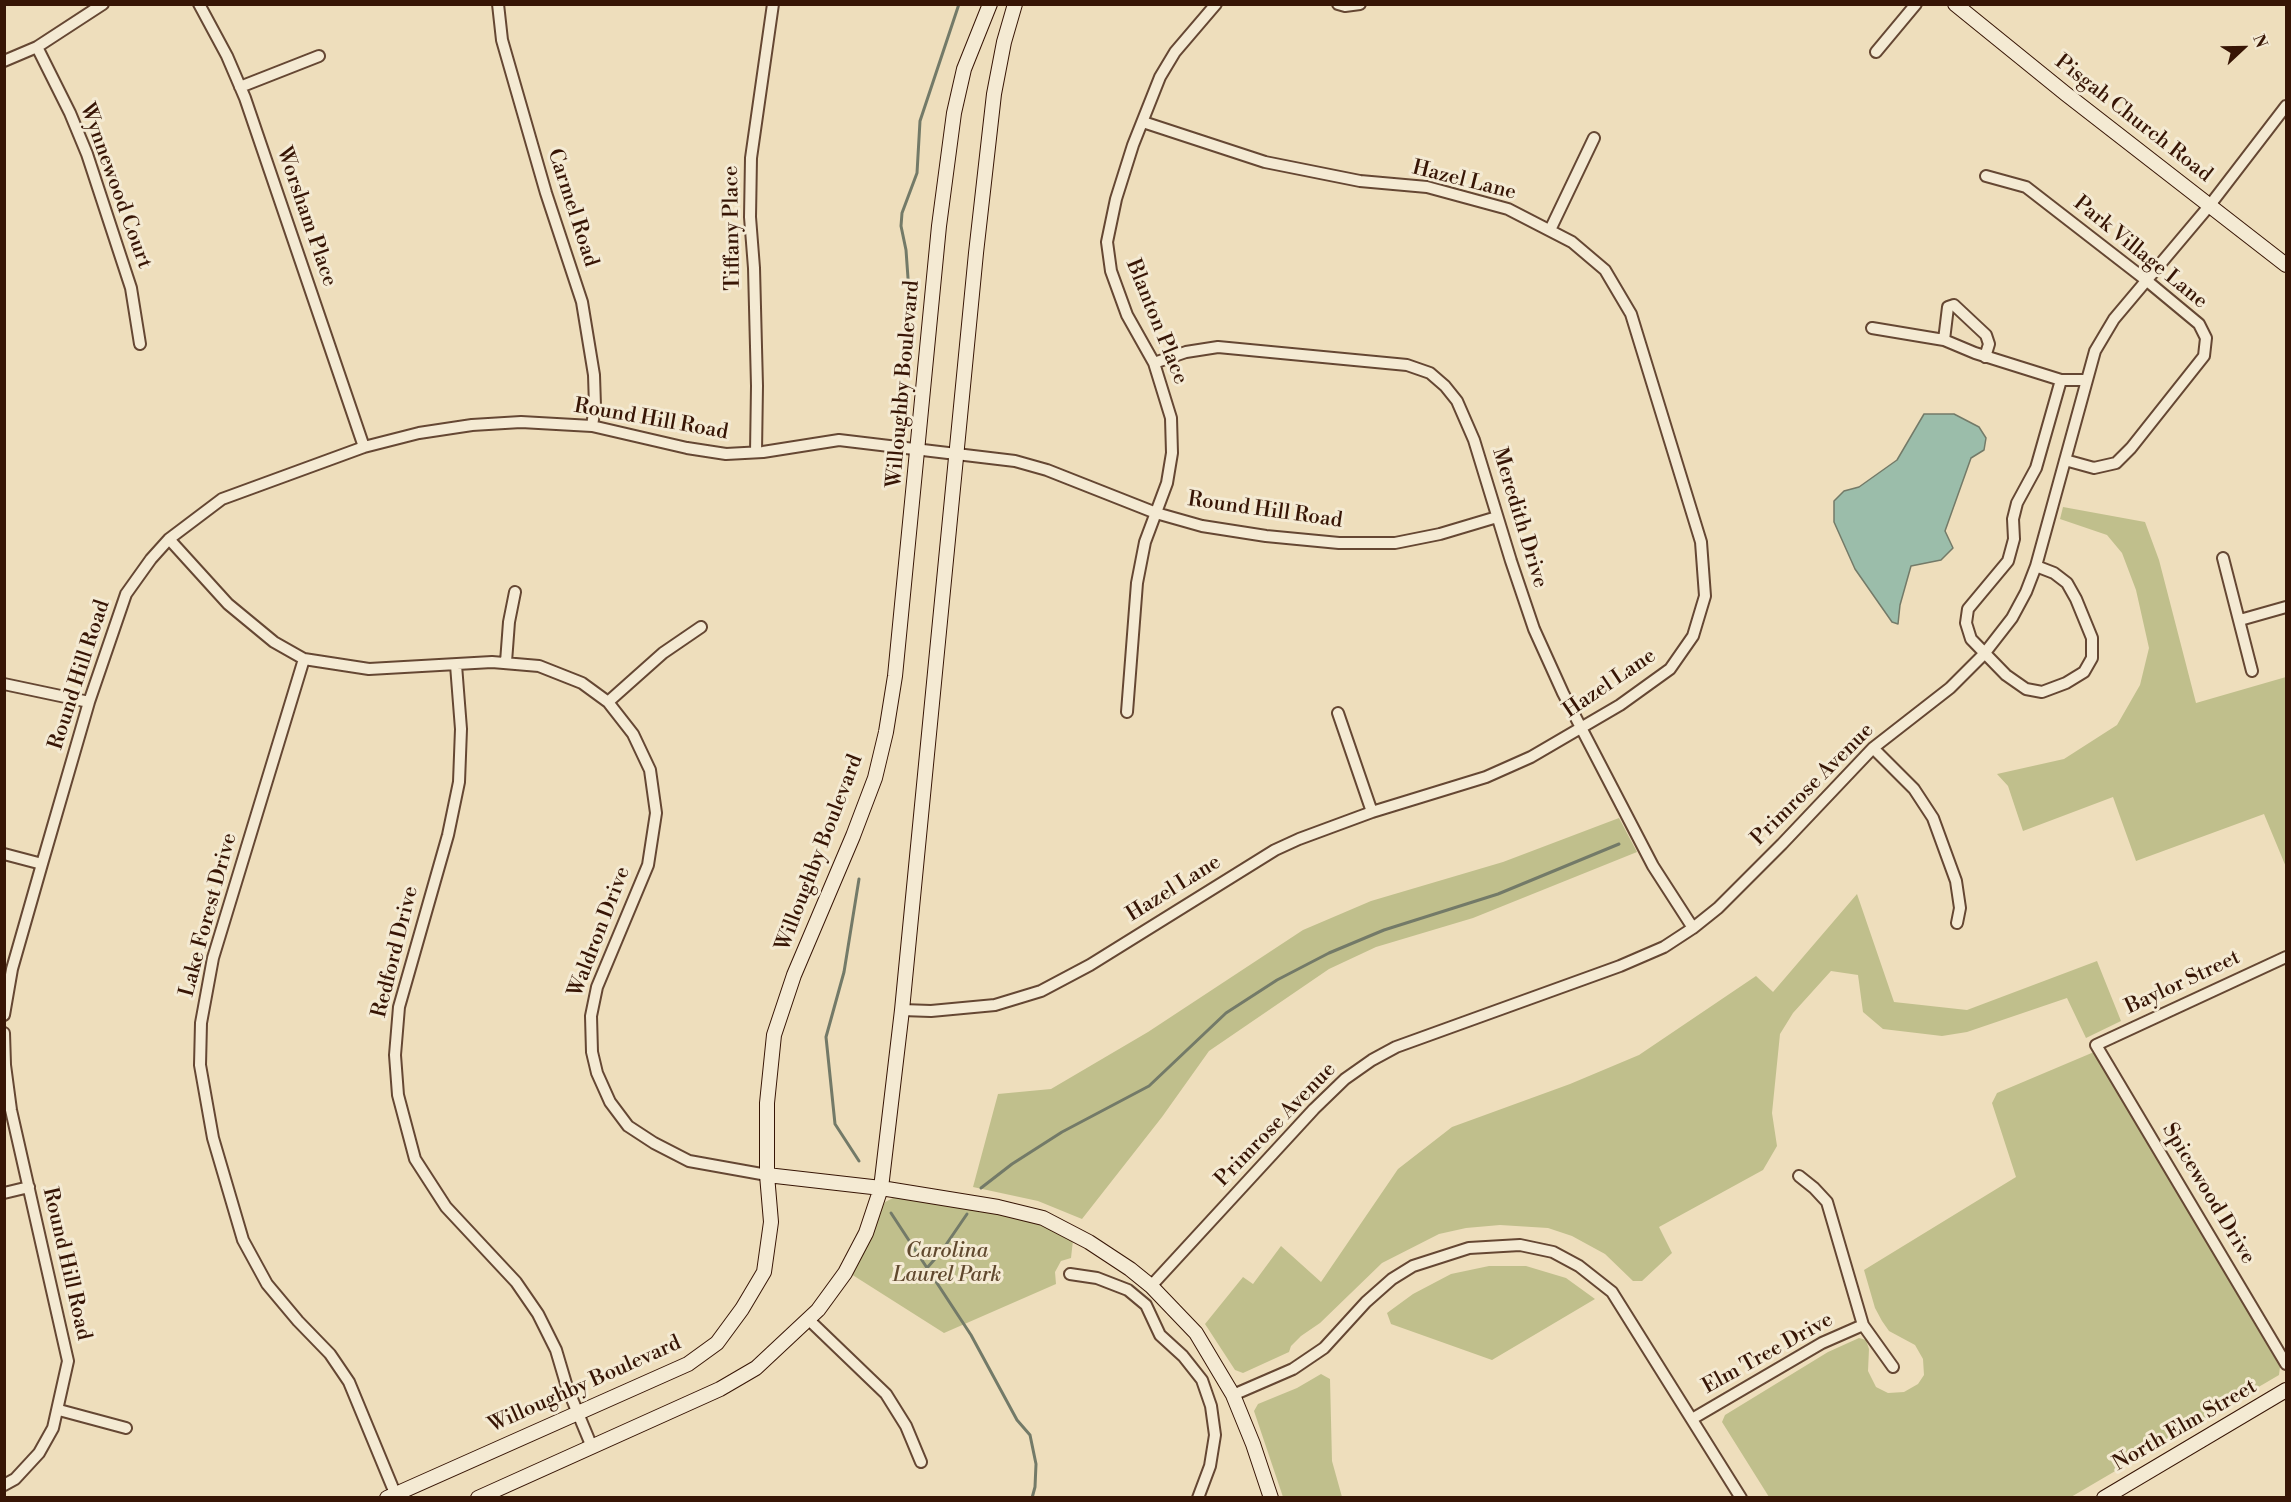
<!DOCTYPE html>
<html>
<head>
<meta charset="utf-8">
<style>
  body { margin:0 }
  #map { position:relative; width:2291px; height:1502px; overflow:hidden; background:#eedebc; font-family:"Libre Bodoni",serif }
  canvas { display:block }
  .frame { position:absolute; inset:0; border:6px solid #371505; pointer-events:none }
  .north { position:absolute; left:2213px; top:18px; width:60px; height:60px; -webkit-text-stroke:4px #f4ead3; paint-order:stroke; rotate:68deg; font-size:16px; font-weight:700; line-height:24px; text-align:center; color:#371505 }
  .north::after { content:''; display:block; margin:auto; width:21px; height:27px; background:#371505; clip-path:polygon(50% 0,100% 100%,50% 72%,0 100%) }
</style>
</head>
<body>
<div id="map">
<canvas width="2291" height="1502"></canvas>
<div class="frame"></div>
<div class="north">N</div>
</div>
<script>
const context = document.querySelector('canvas').getContext('2d');
context.lineJoin = 'round';
function fill(path, color) {
  context.fillStyle = color;
  context.fill(path, 'evenodd');
}
function poly(rows) {
  const path = new Path2D();
  for (const r of rows) {
    path.moveTo(r[0], r[1]);
    for (let i = 2; i < r.length; i += 2) path.lineTo(r[i], r[i + 1]);
  }
  return path;
}
function trace(path, color, width, dash) {
  context.strokeStyle = color;
  context.lineWidth = width;
  context.lineCap = dash ? 'butt' : 'round';
  context.setLineDash(dash || []);
  context.stroke(path);
}
function write(font, color, halo, rows, align = 'center') {
  context.font = font + ' "Libre Bodoni",serif';
  context.lineWidth = 6;
  context.setLineDash([]);
  context.textBaseline = 'middle';
  context.strokeStyle = halo;
  context.fillStyle = color;
  for (const [text, x, y, turn = 0] of rows) {
    context.save();
    context.translate(x, y);
    context.rotate((+turn || 0) * Math.PI / 180);
    context.textAlign = isNaN(turn) ? turn : align;
    if (halo) context.strokeText(text, 0, 0);
    context.fillText(text, 0, 0);
    context.restore();
  }
}
fill(poly([
  [2063,507,2145,522,2159,560,2196,703,2286,677,2286,867,2264,814,2136,861,2113,797,2023,831,2008,786,1997,774,2064,759,2117,725,2140,685,2149,648,2136,590,2122,553,2107,535,2060,519],
  [1619,818,1637,852,1473,918,1376,947,1329,969,1209,1051,1162,1117,1082,1219,1038,1201,973,1187,998,1094,1051,1089,1148,1032,1303,930,1371,901,1503,862],
  [1857,894,1894,1002,1967,1010,2097,961,2121,1021,2086,1038,2067,998,1967,1032,1942,1036,1883,1029,1863,1012,1858,975,1831,971,1793,1013,1780,1034,1772,1113,1777,1146,1763,1170,1659,1227,1672,1253,1642,1281,1633,1281,1605,1254,1572,1236,1548,1228,1500,1225,1466,1228,1439,1234,1382,1263,1320,1323,1301,1336,1291,1346,1289,1352,1243,1373,1235,1370,1205,1324,1243,1277,1253,1284,1281,1246,1321,1282,1398,1169,1452,1127,1570,1084,1639,1055,1756,976,1773,992],
  [2094,1052,2280,1367,2279,1375,2071,1497,1769,1497,1722,1422,1725,1415,1828,1352,1859,1338,1866,1340,1869,1349,1868,1371,1876,1387,1888,1393,1904,1392,1918,1384,1924,1375,1923,1359,1915,1345,1889,1331,1882,1321,1875,1308,1864,1270,2016,1177,1992,1103,1997,1093],
  [895,1197,1006,1215,1041,1223,1073,1240,1071,1258,1061,1261,1055,1272,1056,1284,944,1333,851,1274,885,1202],
  [1489,1266,1526,1266,1566,1278,1595,1299,1492,1360,1391,1324,1387,1313,1413,1294,1451,1274],
  [1321,1374,1330,1379,1332,1461,1342,1497,1283,1497,1254,1411,1258,1404,1297,1388]
]), '#c0bf8c');
const water = poly([
  [1924,414,1954,414,1979,427,1986,438,1984,450,1971,458,1945,531,1953,548,1941,560,1911,566,1900,605,1898,624,1892,622,1855,569,1834,522,1834,501,1844,491,1859,487,1897,460,1924,414]
]);
fill(water, '#9bbdaa');
trace(water, '#737a68', 1.5);
trace(poly([
  [904,353,910,306,906,250,901,226,902,213,917,173,920,121,959,4],
  [859,1161,835,1124,826,1037,844,972,859,879],
  [981,1188,1012,1164,1062,1132,1149,1086,1226,1013,1277,980,1329,953,1384,930,1498,894,1619,844],
  [891,1213,971,1335,1017,1420,1030,1435,1036,1464,1035,1487,1032,1498],
  [927,1268,941,1252,967,1214]
]), '#737a68', 3);
const street = poly([
  [199,4,227,56,245,98,364,447],
  [498,4,502,40,546,193,582,302,594,375,595,406,592,426],
  [1338,4,1345,6,1360,4],
  [37,47,70,113,87,154,131,288,140,344],
  [1876,52,1916,4],
  [4,61,37,47,103,4],
  [240,87,319,56],
  [1986,176,2026,187,2146,280,2199,324,2206,338,2204,356,2131,448,2116,463,2094,468,2065,460],
  [1550,230,1594,138],
  [1872,328,1944,340,1975,353,2061,380,2086,380],
  [1944,340,1948,307,1954,305,1986,335,1989,344,1985,357],
  [1154,363,1186,352,1218,347,1407,365,1430,373,1445,386,1457,401,1474,440,1511,561,1534,629,1563,693,1653,866,1693,928],
  [756,452,757,386,754,268,750,217,751,158,773,4],
  [169,539,228,604,274,642,304,659,369,669,492,662,539,666,582,683,608,702,633,734,650,770,656,813,648,865,597,987,591,1016,592,1052,597,1073,610,1102,628,1126,654,1143,689,1161,767,1175],
  [2223,558,2252,671],
  [2036,566,2054,573,2067,583,2076,599,2092,638,2092,658,2084,672,2066,683,2042,692,2026,689,2006,675,1971,639,1966,623,1968,609,2008,561,2014,539,2013,519,2017,503,2036,468,2061,380],
  [2240,620,2286,607],
  [304,659,213,958,201,1023,200,1065,213,1138,243,1240,267,1284,298,1321,330,1354,349,1382,397,1498],
  [506,662,509,622,515,592],
  [456,665,461,729,459,782,448,835,399,1007,395,1055,398,1095,415,1159,446,1207,516,1282,538,1314,556,1350,567,1387,592,1447],
  [4,684,89,702],
  [608,702,663,653,701,627],
  [1127,712,1137,583,1145,542,1167,483,1172,453,1171,418,1154,363,1127,315,1111,271,1107,242,1116,199,1133,145,1160,77,1175,52,1216,4],
  [1338,713,1372,812],
  [1873,748,1914,789,1933,818,1956,881,1960,908,1957,923],
  [4,854,42,864],
  [2286,957,2096,1045,2286,1364],
  [902,1010,931,1011,995,1005,1041,991,1090,965,1275,850,1299,839,1372,812,1486,777,1531,757,1620,705,1670,669,1693,636,1705,596,1701,542,1631,314,1605,270,1572,242,1508,209,1427,187,1360,181,1265,162,1143,122],
  [4,1015,12,969,42,864,89,702,126,594,151,559,169,539,222,499,364,447,419,433,472,425,521,422,592,426,687,448,726,454,763,452,839,440,1015,461,1047,470,1156,513,1202,526,1266,536,1339,543,1395,543,1440,534,1497,517],
  [4,1033,5,1065,11,1110,68,1361,53,1428,39,1453,15,1479,4,1485],
  [1799,1176,1814,1188,1827,1202,1863,1325,1893,1367],
  [4,1193,29,1187],
  [1070,1274,1097,1278,1128,1290,1146,1305,1160,1335,1183,1356,1202,1380,1211,1406,1215,1435,1210,1466,1198,1498],
  [1151,1286,1314,1109,1345,1079,1372,1060,1396,1047,1620,966,1664,947,1693,928,1718,908,1782,844,1873,748,1950,688,1984,654,2012,618,2026,592,2036,566,2095,351,2114,319,2210,205,2286,106],
  [808,1319,886,1394,906,1426,921,1462],
  [1233,1395,1293,1369,1324,1348,1366,1302,1392,1279,1413,1266,1469,1248,1520,1245,1553,1252,1579,1266,1612,1292,1741,1498],
  [59,1410,126,1428],
  [1692,1419,1822,1343,1863,1325]
]);
const secondary = poly([
  [1955,4,2066,94,2286,265],
  [767,1175,881,1188,998,1207,1043,1218,1089,1242,1130,1269,1151,1286,1196,1333,1233,1395,1253,1444,1271,1498],
  [387,1498,688,1364,717,1343,742,1309,764,1272,771,1222,767,1175,767,1103,774,1035,794,975,853,836,875,778,886,732,895,676,939,226,954,113,964,69,990,4],
  [478,1498,720,1389,756,1368,818,1310,845,1273,866,1233,881,1188,902,1010,976,253,994,94,1004,42,1015,4],
  [2104,1498,2286,1390]
]);
trace(street, '#654733', 14);
trace(secondary, '#371505', 16);
trace(street, '#f4ead3', 10);
trace(secondary, '#f4ead3', 14);
write('21px', '#371505', '#f4ead3', [
  ["Pisgah Church Road",2133,119,38],
  ["Hazel Lane",1464,181,14],
  ["Wynnewood Court",115,186,70],
  ["Carmel Road",572,208,72],
  ["Worsham Place",306,217,71],
  ["Tiffany Place",733,228,-91],
  ["Park Village Lane",2140,253,39],
  ["Blanton Place",1156,322,68],
  ["Willoughby Boulevard",904,384,-85],
  ["Round Hill Road",651,420,10],
  ["Round Hill Road",1265,511,8],
  ["Meredith Drive",1519,518,73],
  ["Round Hill Road",80,675,-72],
  ["Hazel Lane",1610,684,-34],
  ["Primrose Avenue",1813,785,-45],
  ["Willoughby Boulevard",820,853,-69],
  ["Hazel Lane",1174,889,-32],
  ["Lake Forest Drive",209,915,-75],
  ["Waldron Drive",600,932,-69],
  ["Redford Drive",396,952,-76],
  ["Baylor Street",2183,983,-25],
  ["Primrose Avenue",1276,1125,-46],
  ["Spicewood Drive",2208,1194,59],
  ["Round Hill Road",66,1264,77],
  ["Elm Tree Drive",1768,1354,-29],
  ["Willoughby Boulevard",585,1385,-24],
  ["North Elm Street",2185,1426,-30]
]);
write('italic 21px', '#60482e', '#f4ead3', [
  ["Carolina",947,1252],
  ["Laurel Park",947,1276]
]);
</script>
</body>
</html>
